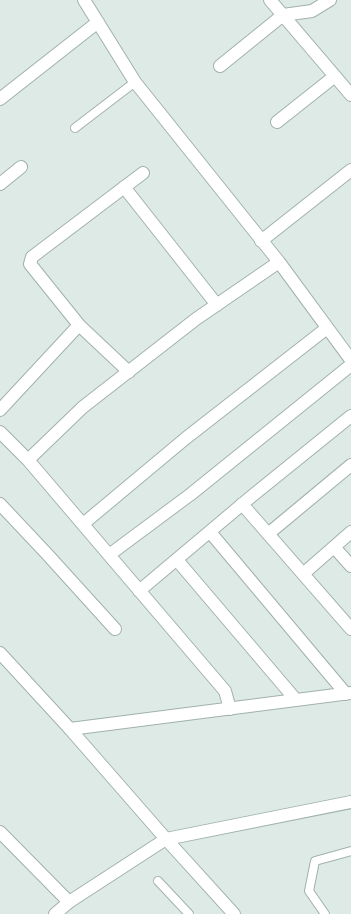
<!DOCTYPE html>
<html>
<head>
<meta charset="utf-8">
<style>
  body { margin:0 }
  canvas { display:block; background:#deeae5 }
</style>
</head>
<body>
<canvas width="351" height="914"></canvas>
<script>
const context = document.querySelector('canvas').getContext('2d');
context.lineJoin = 'round';
function poly(rows) {
  const path = new Path2D();
  for (const r of rows) {
    path.moveTo(r[0], r[1]);
    for (let i = 2; i < r.length; i += 2) path.lineTo(r[i], r[i + 1]);
  }
  return path;
}
function trace(path, color, width, dash) {
  context.strokeStyle = color;
  context.lineWidth = width;
  context.lineCap = dash ? 'butt' : 'round';
  context.setLineDash(dash || []);
  context.stroke(path);
}
const service = poly([
  [75,128,135,82],
  [158,881,189,914],
  [325,914,309,891,315,861,351,851]
]);
const minor = poly([
  [84,0,135,82,279,262,351,360],
  [270,0,351,95],
  [220,66,283,15,312,11,330,0],
  [0,99,98,22],
  [277,122,335,76],
  [0,184,21,167],
  [124,187,217,305],
  [261,241,351,170],
  [79,325,30,264,32,257,143,173],
  [0,410,79,325,129,372],
  [0,432,28,460,225,691,230,709],
  [28,460,83,407,196,319,279,262],
  [0,504,47,554,115,629],
  [242,504,351,629],
  [83,524,186,438,327,328],
  [210,532,346,694],
  [268,534,351,465],
  [334,547,351,566],
  [109,555,191,494,351,365],
  [177,560,296,700],
  [303,574,351,532],
  [139,591,252,496,351,416],
  [70,729,351,693],
  [0,832,69,902],
  [166,839,351,802]
]);
const tertiary = poly([
  [0,653,70,729,166,839,234,914],
  [55,914,69,902,166,839]
]);
trace(service, '#a1b1ac', 10);
trace(minor, '#a1b1ac', 14);
trace(tertiary, '#a1b1ac', 14);
trace(service, '#fff', 8);
trace(minor, '#fff', 12);
trace(tertiary, '#fff', 12);
</script>
</body>
</html>
